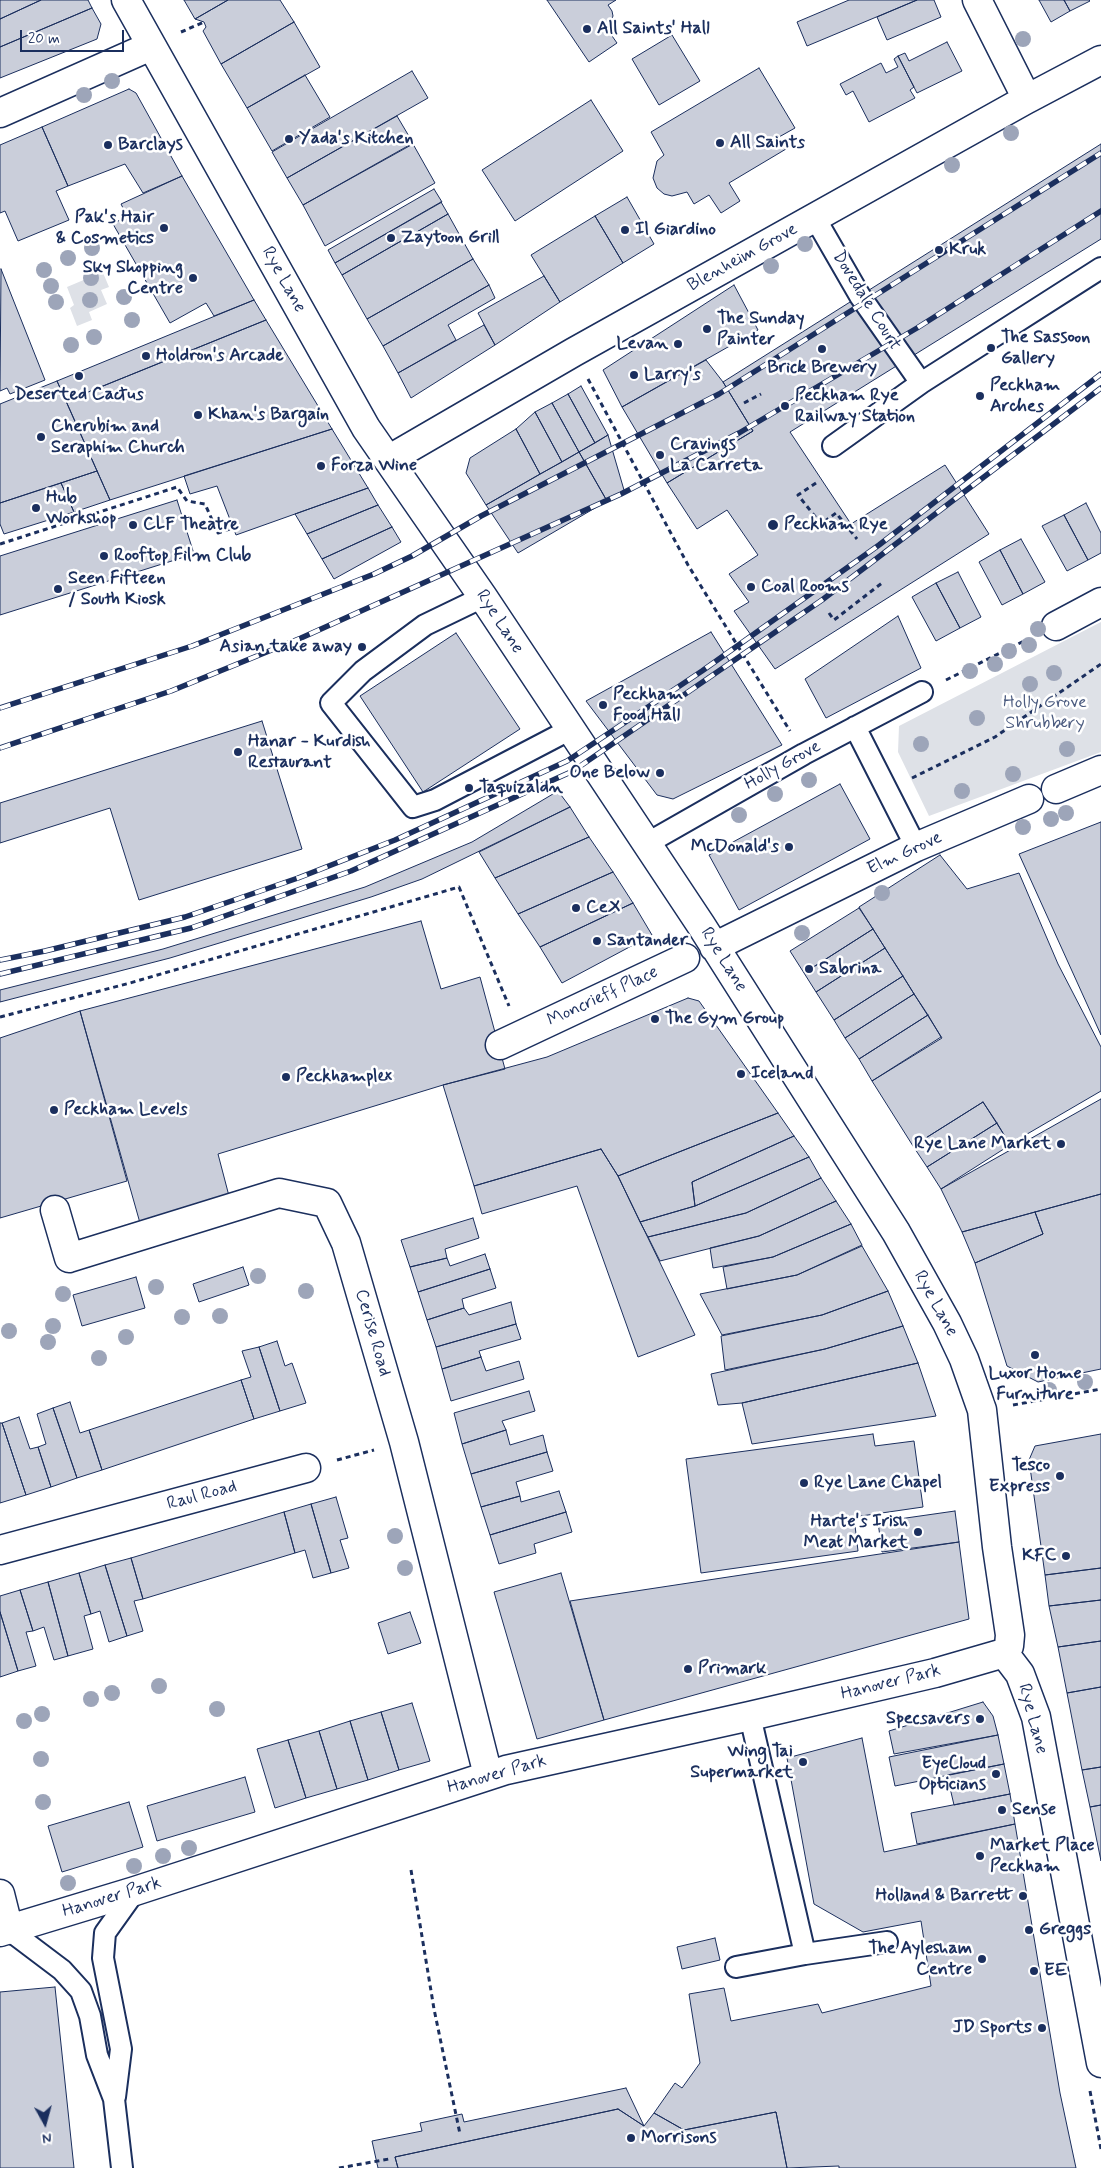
<!DOCTYPE html>
<html>
<head>
<meta charset="utf-8">
<style>
  body { margin:0 }
  #map { position:relative; width:1101px; height:2168px; overflow:hidden; background:#fff; font-family:Mynerve,sans-serif }
  canvas { display:block }
  .north { position:absolute; left:20px; top:2098px; width:50px; height:50px; -webkit-text-stroke:4px #fff; paint-order:stroke; rotate:173deg; font-size:14px; font-weight:700; line-height:20px; text-align:center; color:#1b2f5e }
  .north::after { content:''; display:block; margin:auto; width:18px; height:22px; background:#1b2f5e; clip-path:polygon(50% 0,100% 100%,50% 72%,0 100%) }
  .scale { position:absolute; left:20px; top:30px; width:104px; height:22px; box-sizing:border-box; border:2px solid #1b2f5e; border-top:0; padding-left:6px; font-size:15px; line-height:18px; white-space:nowrap; color:#1b2f5e; -webkit-text-stroke:4px #fff; paint-order:stroke }
</style>
</head>
<body>
<div id="map">
<canvas width="1101" height="2168"></canvas>
<div class="north">N</div>
<div class="scale">20 m</div>
</div>
<script>
const context = document.querySelector('canvas').getContext('2d');
context.lineJoin = 'round';
function fill(path, color) {
  context.fillStyle = color;
  context.fill(path, 'evenodd');
}
function poly(rows) {
  const path = new Path2D();
  for (const r of rows) {
    path.moveTo(r[0], r[1]);
    for (let i = 2; i < r.length; i += 2) path.lineTo(r[i], r[i + 1]);
  }
  return path;
}
function trace(path, color, width, dash) {
  context.strokeStyle = color;
  context.lineWidth = width;
  context.lineCap = dash ? 'butt' : 'round';
  context.setLineDash(dash || []);
  context.stroke(path);
}
function write(font, color, halo, rows, align = 'center') {
  context.font = font + ' Mynerve,sans-serif';
  context.lineWidth = 5;
  context.setLineDash([]);
  context.textBaseline = 'middle';
  context.strokeStyle = halo;
  context.fillStyle = color;
  for (const [text, x, y, turn = 0] of rows) {
    context.save();
    context.translate(x, y);
    context.rotate((+turn || 0) * Math.PI / 180);
    context.textAlign = isNaN(turn) ? turn : align;
    if (halo) context.strokeText(text, 0, 0);
    context.fillText(text, 0, 0);
    context.restore();
  }
}
fill(poly([
  [101,268,109,287,101,290,107,304,89,312,92,320,77,326,70,308,74,305,67,287,86,279,85,275],
  [1101,622,1101,752,929,816,898,752,899,726]
]), '#dee1e7');
const building = poly([
  [0,0,41,0,0,19,0,0],
  [41,0,88,0,92,8,0,47,0,19,41,0],
  [184,0,228,0,195,19,184,0],
  [228,0,280,0,294,22,221,64,203,31,206,27,204,22,195,19,228,0],
  [547,0,616,0,608,5,612,11,613,16,610,23,605,26,617,43,589,62,547,0],
  [849,0,917,0,807,46,797,22,849,0],
  [917,0,934,0,941,17,887,40,877,17,917,0],
  [1039,0,1064,0,1070,11,1051,22,1039,0],
  [1064,0,1089,0,1090,1,1070,11,1064,0],
  [92,8,101,24,97,39,0,78,0,47,92,8],
  [294,22,320,67,247,108,221,64,294,22],
  [672,35,700,81,659,105,632,59,672,35],
  [947,42,962,71,917,93,898,56,905,53,909,61,947,42],
  [898,56,914,87,910,90,915,98,869,122,853,91,846,95,840,84,881,63,886,73,898,67,894,59,898,56],
  [759,68,795,128,779,137,786,149,729,183,740,201,721,213,709,195,694,204,687,192,672,196,664,194,657,188,653,178,657,161,664,155,651,132,759,68],
  [412,71,428,98,287,178,272,152,412,71],
  [305,75,330,117,272,151,247,108,305,75],
  [129,89,136,93,182,176,143,193,125,164,68,186,42,127,129,89],
  [591,100,623,151,515,221,482,170,591,100],
  [397,116,413,143,303,205,287,178,397,116],
  [42,127,68,186,56,191,69,220,18,241,5,211,0,213,0,145,42,127],
  [413,144,435,183,325,246,303,205,413,144],
  [1101,144,1101,239,790,432,851,524,945,465,989,534,775,669,734,611,749,602,729,574,758,555,727,510,697,529,667,483,753,431,723,382,1101,144],
  [182,176,254,300,214,316,206,303,170,323,113,224,127,216,121,204,182,176],
  [434,189,442,202,335,263,328,250,434,189],
  [627,197,654,244,623,263,595,216,627,197],
  [441,202,448,214,342,275,335,263,441,202],
  [448,214,473,259,367,319,342,275,448,214],
  [595,216,623,263,560,302,531,255,595,216],
  [473,259,489,285,383,346,367,319,473,259],
  [1,269,45,380,10,394,7,388,0,391,1,269],
  [544,276,560,302,495,345,478,313,544,276],
  [489,285,495,298,448,325,456,340,398,373,383,346,489,285],
  [734,285,758,330,622,407,603,370,734,285],
  [254,300,266,320,66,401,57,381,254,300],
  [266,320,332,429,110,500,66,401,266,320],
  [484,325,495,345,411,398,398,373,484,325],
  [706,360,723,382,753,431,667,483,622,407,706,360],
  [57,381,97,471,0,503,0,404,57,381],
  [581,386,608,435,595,443,568,394,581,386],
  [568,394,595,443,579,452,552,403,568,394],
  [552,403,579,452,562,462,535,412,552,403],
  [535,412,562,462,540,474,516,429,535,412],
  [332,429,368,488,236,535,217,486,190,494,184,476,332,429],
  [516,429,540,474,486,505,466,473,470,458,516,429],
  [608,435,624,490,607,501,579,452,608,435],
  [579,452,607,501,518,553,486,505,579,452],
  [97,471,110,500,74,512,61,483,97,471],
  [61,483,74,512,4,534,0,524,0,503,61,483],
  [368,488,378,505,307,534,295,514,368,488],
  [177,500,194,554,0,615,0,556,177,500],
  [1086,503,1101,533,1101,553,1088,560,1064,515,1086,503],
  [378,505,392,527,322,559,307,534,378,505],
  [1064,515,1088,560,1067,571,1042,526,1064,515],
  [392,527,401,542,334,579,322,559,392,527],
  [1021,539,1045,582,1023,594,1000,550,1021,539],
  [1000,550,1023,594,1002,605,979,562,1000,550],
  [958,572,981,617,960,628,936,583,958,572],
  [936,583,960,628,936,641,912,597,936,583],
  [898,616,921,668,826,718,805,679,898,616],
  [711,632,782,745,673,799,657,795,586,701,711,632],
  [456,633,520,729,423,792,360,696,456,633],
  [262,721,302,849,139,900,110,808,0,843,0,803,262,721],
  [840,784,870,839,739,910,709,855,840,784],
  [558,791,570,807,422,879,371,897,170,958,0,1002,0,990,163,949,365,887,472,842,558,791],
  [570,807,589,837,495,878,479,852,570,807],
  [1101,822,1101,1035,1019,854,1101,822],
  [589,837,613,872,518,914,495,878,589,837],
  [940,855,967,889,1019,873,1058,964,1101,1047,1101,1091,1010,1144,983,1102,913,1146,872,1081,942,1038,859,907,940,855],
  [613,872,633,903,540,947,518,914,613,872],
  [633,903,652,935,562,983,540,947,633,903],
  [859,908,873,929,804,973,790,951,859,908],
  [421,921,441,989,480,977,505,1069,443,1085,218,1154,229,1196,140,1223,80,1011,421,921],
  [873,929,885,948,816,992,804,973,873,929],
  [885,948,903,976,834,1020,816,992,885,948],
  [903,976,914,994,845,1038,834,1020,903,976],
  [914,994,928,1015,859,1059,845,1038,914,994],
  [688,998,699,1001,778,1113,618,1176,601,1149,474,1186,443,1085,547,1057,688,998],
  [80,1011,127,1181,0,1218,0,1038,80,1011],
  [928,1015,941,1037,872,1081,859,1059,928,1015],
  [1101,1099,1101,1194,962,1232,941,1189,1101,1099],
  [983,1102,997,1123,927,1167,913,1146,983,1102],
  [778,1113,794,1136,692,1182,695,1206,640,1222,618,1176,778,1113],
  [997,1123,1010,1145,941,1189,927,1167,997,1123],
  [794,1136,809,1157,695,1206,692,1182,794,1136],
  [601,1149,618,1176,695,1335,638,1357,577,1186,482,1214,474,1186,601,1149],
  [809,1157,821,1178,746,1213,648,1237,640,1222,695,1206,809,1157],
  [821,1178,836,1201,759,1236,660,1261,648,1237,746,1213,821,1178],
  [1101,1194,1101,1369,1038,1382,1007,1366,975,1263,1043,1234,1035,1212,1101,1194],
  [836,1201,851,1224,773,1257,713,1268,710,1248,759,1236,836,1201],
  [1035,1212,1043,1234,975,1263,962,1232,1035,1212],
  [473,1218,479,1238,445,1249,447,1258,410,1267,401,1240,473,1218],
  [851,1224,862,1245,797,1275,727,1289,723,1267,773,1257,851,1224],
  [862,1246,888,1291,822,1315,722,1335,700,1294,797,1275,862,1246],
  [485,1254,490,1269,418,1292,410,1267,447,1258,450,1266,485,1254],
  [243,1267,249,1285,199,1302,193,1284,243,1267],
  [490,1269,496,1288,462,1299,464,1308,427,1320,418,1292,490,1269],
  [136,1277,145,1308,82,1326,73,1295,136,1277],
  [888,1291,903,1326,825,1349,725,1370,721,1336,822,1315,888,1291],
  [511,1302,516,1324,436,1347,427,1320,464,1308,469,1315,511,1302],
  [516,1324,521,1339,479,1351,481,1357,442,1369,436,1347,516,1324],
  [903,1326,918,1363,742,1403,718,1405,711,1374,825,1349,903,1326],
  [277,1341,285,1366,292,1363,306,1403,280,1411,259,1347,277,1341],
  [259,1347,280,1411,254,1419,241,1380,251,1377,242,1351,259,1347],
  [481,1357,486,1371,519,1361,524,1379,451,1401,442,1369,481,1357],
  [918,1363,936,1416,752,1444,742,1403,918,1363],
  [241,1380,254,1419,102,1470,89,1430,241,1380],
  [529,1391,535,1411,502,1421,506,1430,462,1444,454,1413,529,1391],
  [70,1402,80,1433,89,1430,102,1470,77,1478,53,1408,70,1402],
  [53,1408,77,1478,51,1487,38,1447,46,1444,37,1414,53,1408],
  [19,1417,30,1449,38,1447,51,1487,26,1495,2,1423,19,1417],
  [0,1423,2,1423,26,1495,0,1503,0,1423],
  [506,1430,510,1445,543,1435,547,1452,471,1474,462,1444,506,1430],
  [873,1434,875,1446,914,1441,923,1507,854,1517,858,1551,701,1573,686,1459,873,1434],
  [1101,1434,1101,1568,1045,1575,1029,1460,1035,1446,1101,1434],
  [547,1452,553,1471,516,1482,520,1496,481,1507,471,1474,547,1452],
  [559,1491,566,1512,490,1535,481,1507,520,1496,521,1502,559,1491],
  [336,1497,348,1538,340,1540,349,1568,331,1573,311,1504,336,1497],
  [311,1504,331,1573,313,1578,305,1550,295,1553,284,1512,311,1504],
  [955,1511,959,1542,882,1552,878,1522,955,1511],
  [284,1512,295,1553,143,1599,131,1558,284,1512],
  [566,1512,572,1532,534,1544,536,1553,499,1564,490,1535,566,1512],
  [959,1542,969,1619,604,1720,570,1601,959,1542],
  [131,1558,143,1599,134,1601,143,1631,127,1636,105,1565,131,1558],
  [105,1565,127,1636,109,1642,100,1611,91,1614,79,1573,105,1565],
  [1101,1568,1101,1600,1049,1606,1045,1575,1101,1568],
  [79,1573,91,1614,84,1616,93,1649,68,1656,48,1582,79,1573],
  [561,1573,604,1720,537,1739,494,1592,561,1573],
  [48,1582,68,1656,54,1660,44,1627,33,1631,20,1590,48,1582],
  [20,1590,33,1631,26,1632,36,1666,18,1671,0,1612,0,1596,20,1590],
  [1101,1600,1101,1641,1058,1647,1049,1606,1101,1600],
  [0,1612,18,1671,0,1677,0,1612],
  [410,1612,421,1643,388,1654,378,1623,410,1612],
  [1101,1641,1101,1687,1067,1693,1058,1647,1101,1641],
  [1101,1687,1101,1767,1082,1770,1067,1693,1101,1687],
  [983,1702,993,1716,998,1735,894,1754,889,1731,983,1702],
  [412,1703,430,1761,399,1770,381,1712,412,1703],
  [381,1712,399,1770,368,1780,350,1721,381,1712],
  [350,1721,368,1780,337,1789,319,1731,350,1721],
  [319,1731,337,1789,306,1798,288,1740,319,1731],
  [998,1735,1004,1764,895,1786,889,1757,998,1735],
  [862,1738,884,1852,1015,1824,1060,2093,1076,2168,839,2168,839,2166,787,2168,776,2112,684,2130,654,2113,675,2083,682,2088,700,2063,689,1994,724,1988,731,2021,818,2004,822,2013,931,1986,921,1921,863,1932,814,1904,787,1758,862,1738],
  [288,1740,306,1798,275,1808,257,1749,288,1740],
  [1004,1764,1010,1794,954,1805,947,1775,1004,1764],
  [1101,1767,1101,1805,1090,1807,1082,1770,1101,1767],
  [245,1777,255,1812,157,1841,147,1806,245,1777],
  [1010,1794,1015,1824,917,1844,911,1813,1010,1794],
  [129,1802,143,1847,62,1872,48,1826,129,1802],
  [1101,1805,1101,1861,1090,1807,1101,1805],
  [715,1938,720,1960,682,1969,677,1947,715,1938],
  [55,1987,74,2168,0,2168,0,1992,55,1987],
  [626,2088,644,2126,618,2109,395,2157,398,2168,378,2168,372,2141,422,2131,420,2123,462,2114,464,2122,626,2088],
  [618,2109,644,2126,654,2113,684,2130,776,2112,787,2168,398,2168,395,2157,618,2109]
]);
fill(building, '#caceda');
trace(building, '#1b2f5e', 1);
const lane = poly([
  [815,218,860,296,921,383],
  [833,446,921,383,1101,268],
  [483,597,425,625,363,671,331,703,413,807,435,800,571,729],
  [855,727,916,847],
  [646,844,804,754,922,692],
  [9,1930,62,1970,81,1991,90,2016,97,2055,114,2099,122,2168],
  [805,1954,887,1942],
  [736,1967,805,1954,750,1716],
  [115,2097,121,2049,103,1958,105,1933,135,1891]
]);
const street = poly([
  [126,0,366,428,483,597,701,925,896,1232,947,1323,964,1359,982,1410,997,1547,1010,1635,1009,1646,1004,1653],
  [977,0,1027,99],
  [0,113,151,46],
  [388,460,574,352,1027,99,1101,60],
  [1056,626,1101,602],
  [1056,789,1101,770],
  [714,947,916,847,1029,799],
  [500,1045,685,958],
  [55,1210,69,1258,279,1193,327,1203,346,1243,404,1442,488,1775],
  [0,1550,306,1468],
  [1004,1653,1020,1674,1036,1717,1101,2063],
  [0,1894,9,1930],
  [0,1932,135,1891,506,1770,750,1716,935,1673,1004,1653]
]);
trace(lane, '#1b2f5e', 24);
trace(street, '#1b2f5e', 31);
trace(poly([
  [181,32,204,22],
  [588,379,688,565,790,731],
  [744,403,761,394],
  [816,483,798,495,821,524,836,513,857,539],
  [0,544,177,487,187,501,205,504,218,533,233,528],
  [829,613,834,620,882,583],
  [946,680,1028,639],
  [912,778,995,737,1101,664],
  [0,1017,130,983,459,887,509,1006],
  [1013,1405,1101,1389],
  [337,1460,374,1450],
  [411,1870,434,2009,460,2134],
  [1090,2091,1101,2149],
  [339,2168,389,2159]
]), '#1b2f5e', 3, [5, 4]);
trace(lane, '#fff', 20);
trace(street, '#fff', 28);
const rail = poly([
  [0,708,192,646,374,574,412,556,481,516,719,394,1101,153],
  [0,748,171,691,301,638,621,494,739,433,917,328,1101,211],
  [0,960,45,951,185,917,298,878,395,840,567,761,702,671,879,545,1101,374],
  [0,974,191,928,351,871,573,771,822,600,1101,388]
]);
trace(rail, '#1b2f5e', 5.5);
trace(rail, '#fff', 4, [11]);
context.fillStyle = '#9da5b9';
for (const [x, y] of [
  [1023,39],
  [112,81],
  [84,95],
  [1011,133],
  [952,165],
  [805,244],
  [92,248],
  [68,258],
  [771,266],
  [44,270],
  [91,278],
  [51,286],
  [124,297],
  [90,300],
  [56,302],
  [132,320],
  [94,337],
  [71,345],
  [1038,629],
  [1029,645],
  [1009,651],
  [995,664],
  [970,671],
  [1054,673],
  [1030,684],
  [977,718],
  [921,744],
  [1067,749],
  [1013,774],
  [809,780],
  [962,791],
  [775,794],
  [1066,813],
  [739,815],
  [1051,819],
  [1023,827],
  [882,893],
  [802,933],
  [258,1276],
  [156,1287],
  [306,1291],
  [63,1294],
  [220,1316],
  [182,1317],
  [53,1326],
  [9,1331],
  [126,1337],
  [48,1342],
  [99,1358],
  [1085,1382],
  [1049,1390],
  [395,1536],
  [405,1568],
  [159,1686],
  [112,1693],
  [91,1699],
  [217,1709],
  [42,1714],
  [24,1721],
  [41,1759],
  [43,1802],
  [189,1848],
  [163,1856],
  [134,1866],
  [68,1883]
]) {
  context.beginPath();
  context.arc(x, y, 8, 0, 2 * Math.PI);
  context.fill();
}
for (const [x, y, r, color] of [
  [587,29,5,"#1b2f5e"],
  [289,139,5,"#1b2f5e"],
  [720,143,5,"#1b2f5e"],
  [108,145,5,"#1b2f5e"],
  [164,228,5,"#1b2f5e"],
  [625,230,5,"#1b2f5e"],
  [391,238,5,"#1b2f5e"],
  [939,250,5,"#1b2f5e"],
  [193,278,5,"#1b2f5e"],
  [707,329,5,"#1b2f5e"],
  [678,344,5,"#1b2f5e"],
  [991,348,5,"#1b2f5e"],
  [822,349,5,"#1b2f5e"],
  [146,356,5,"#1b2f5e"],
  [634,375,5,"#1b2f5e"],
  [79,376,5,"#1b2f5e"],
  [980,396,5,"#1b2f5e"],
  [785,406,5,"#1b2f5e"],
  [198,415,5,"#1b2f5e"],
  [41,437,5,"#1b2f5e"],
  [660,455,5,"#1b2f5e"],
  [321,466,5,"#1b2f5e"],
  [36,508,5,"#1b2f5e"],
  [133,525,5,"#1b2f5e"],
  [773,525,6,"#1b2f5e"],
  [104,556,5,"#1b2f5e"],
  [751,587,5,"#1b2f5e"],
  [58,589,5,"#1b2f5e"],
  [362,647,5,"#1b2f5e"],
  [603,705,5,"#1b2f5e"],
  [238,752,5,"#1b2f5e"],
  [660,773,5,"#1b2f5e"],
  [469,788,5,"#1b2f5e"],
  [789,847,5,"#1b2f5e"],
  [576,908,5,"#1b2f5e"],
  [597,941,5,"#1b2f5e"],
  [809,969,5,"#1b2f5e"],
  [655,1019,5,"#1b2f5e"],
  [741,1074,5,"#1b2f5e"],
  [286,1077,5,"#1b2f5e"],
  [54,1110,5,"#1b2f5e"],
  [1061,1144,5,"#1b2f5e"],
  [1035,1355,5,"#1b2f5e"],
  [1060,1476,5,"#1b2f5e"],
  [804,1483,5,"#1b2f5e"],
  [918,1532,5,"#1b2f5e"],
  [1066,1556,5,"#1b2f5e"],
  [688,1669,5,"#1b2f5e"],
  [980,1719,5,"#1b2f5e"],
  [803,1762,5,"#1b2f5e"],
  [996,1774,5,"#1b2f5e"],
  [1002,1810,5,"#1b2f5e"],
  [980,1856,5,"#1b2f5e"],
  [1023,1896,5,"#1b2f5e"],
  [1029,1930,5,"#1b2f5e"],
  [982,1959,5,"#1b2f5e"],
  [1034,1971,5,"#1b2f5e"],
  [1042,2028,5,"#1b2f5e"],
  [631,2138,5,"#1b2f5e"]
]) {
  const dot = new Path2D();
  dot.arc(x, y, r, 0, 2 * Math.PI);
  context.fillStyle = color;
  context.fill(dot);
  trace(dot, '#fff', 2);
}
write('bold 18px', '#1b2f5e', '#fff', [
  ["All Saints' Hall",597,29],
  ["Yada's Kitchen",299,139],
  ["All Saints",730,143],
  ["Barclays",118,145],
  ["Pak's Hair",154,218,"right"],
  ["& Cosmetics",154,239,"right"],
  ["Il Giardino",635,230],
  ["Zaytoon Grill",401,238],
  ["Kruk",949,250],
  ["Sky Shopping",183,268,"right"],
  ["Centre",183,289,"right"],
  ["The Sunday",717,319],
  ["Painter",717,340],
  ["The Sassoon",1001,338],
  ["Gallery",1001,359],
  ["Levan",668,344,"right"],
  ["Holdron's Arcade",156,356],
  ["Brick Brewery",822,368,"center"],
  ["Larry's",644,375],
  ["Peckham",990,386],
  ["Arches",990,407],
  ["Deserted Cactus",79,395,"center"],
  ["Peckham Rye",795,396],
  ["Railway Station",795,417],
  ["Khan's Bargain",208,415],
  ["Cherubim and",51,427],
  ["Seraphim Church",51,448],
  ["Cravings",670,445],
  ["La Carreta",670,466],
  ["Forza Wine",331,466],
  ["Hub",46,498],
  ["Workshop",46,519],
  ["CLF Theatre",143,525],
  ["Peckham Rye",784,525],
  ["Rooftop Film Club",114,556],
  ["Seen Fifteen",68,579],
  ["/ South Kiosk",68,600],
  ["Coal Rooms",761,587],
  ["Asian take away",352,647,"right"],
  ["Peckham",613,695],
  ["Food Hall",613,716],
  ["Hanar - Kurdish",248,742],
  ["Restaurant",248,763],
  ["One Below",650,773,"right"],
  ["Taquizaldn",479,788],
  ["McDonald's",779,847,"right"],
  ["CeX",586,908],
  ["Santander",607,941],
  ["Sabrina",819,969],
  ["The Gym Group",665,1019],
  ["Iceland",751,1074],
  ["Peckhamplex",296,1077],
  ["Peckham Levels",64,1110],
  ["Rye Lane Market",1051,1144,"right"],
  ["Luxor Home",1035,1374,"center"],
  ["Furniture",1035,1395,"center"],
  ["Tesco",1050,1466,"right"],
  ["Express",1050,1487,"right"],
  ["Rye Lane Chapel",814,1483],
  ["Harte's Irish",908,1522,"right"],
  ["Meat Market",908,1543,"right"],
  ["KFC",1056,1556,"right"],
  ["Primark",698,1669],
  ["Specsavers",970,1719,"right"],
  ["Wing Tai",793,1752,"right"],
  ["Supermarket",793,1773,"right"],
  ["EyeCloud",986,1764,"right"],
  ["Opticians",986,1785,"right"],
  ["Sense",1012,1810],
  ["Market Place",990,1846],
  ["Peckham",990,1867],
  ["Holland & Barrett",1013,1896,"right"],
  ["Greggs",1039,1930],
  ["The Aylesham",972,1949,"right"],
  ["Centre",972,1970,"right"],
  ["EE",1044,1971],
  ["JD Sports",1032,2028,"right"],
  ["Morrisons",641,2138]
], 'left');
write('18px', '#1b2f5e', '#fff', [
  ["Blenheim Grove",743,258,-29],
  ["Rye Lane",283,280,61],
  ["Dovedale Court",866,301,58],
  ["Rye Lane",499,622,57],
  ["Holly Grove",783,766,-29],
  ["Elm Grove",905,854,-25],
  ["Rye Lane",723,960,58],
  ["Moncrieff Place",603,997,-25],
  ["Rye Lane",935,1304,61],
  ["Cerise Road",372,1333,74],
  ["Raul Road",202,1496,-15],
  ["Hanover Park",891,1683,-14],
  ["Rye Lane",1032,1719,75],
  ["Hanover Park",497,1775,-16],
  ["Hanover Park",112,1898,-17]
]);
write('18px', '#4c5c80', '#fff', [
  ["Holly Grove",1045,703],
  ["Shrubbery",1045,724]
]);
</script>
</body>
</html>
